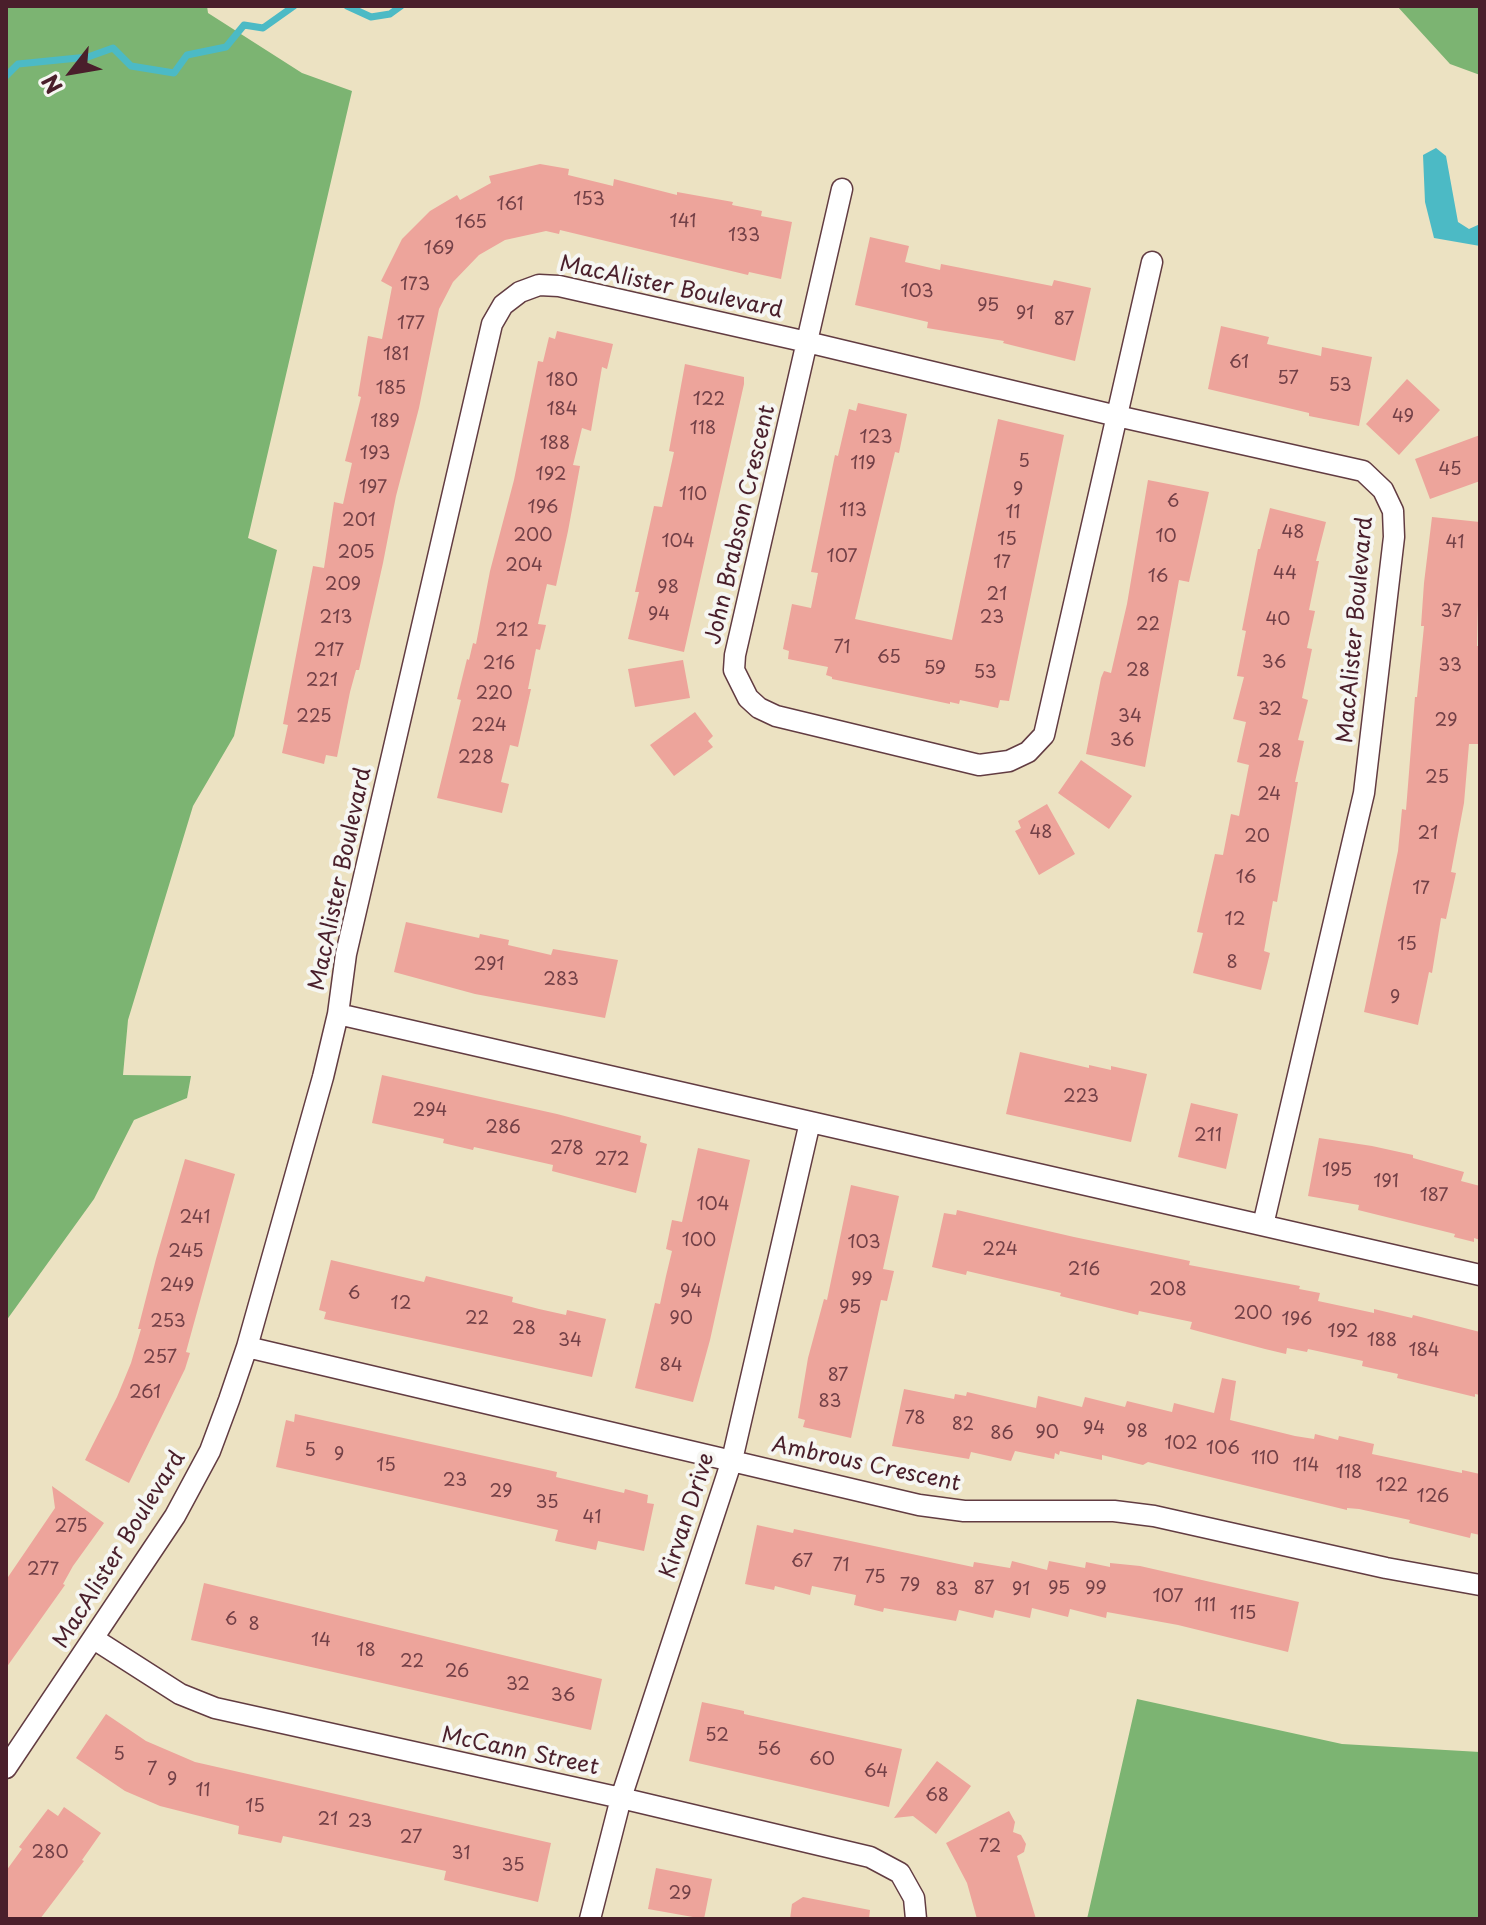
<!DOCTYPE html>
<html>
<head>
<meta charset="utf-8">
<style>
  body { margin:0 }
  #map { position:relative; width:1486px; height:1925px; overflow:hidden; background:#ece2c2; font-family:"Playpen Sans",sans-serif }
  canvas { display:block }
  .frame { position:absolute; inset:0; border:8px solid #4a1f2b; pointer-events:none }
  .north { position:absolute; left:32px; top:32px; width:80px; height:80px; -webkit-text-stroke:6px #f6f6f2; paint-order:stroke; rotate:239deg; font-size:22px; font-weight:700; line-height:32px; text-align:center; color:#4a1f2b }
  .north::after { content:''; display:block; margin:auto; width:28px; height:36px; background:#4a1f2b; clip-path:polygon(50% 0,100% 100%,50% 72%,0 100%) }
</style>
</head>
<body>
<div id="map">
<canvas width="1486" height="1925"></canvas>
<div class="frame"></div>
<div class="north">N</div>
</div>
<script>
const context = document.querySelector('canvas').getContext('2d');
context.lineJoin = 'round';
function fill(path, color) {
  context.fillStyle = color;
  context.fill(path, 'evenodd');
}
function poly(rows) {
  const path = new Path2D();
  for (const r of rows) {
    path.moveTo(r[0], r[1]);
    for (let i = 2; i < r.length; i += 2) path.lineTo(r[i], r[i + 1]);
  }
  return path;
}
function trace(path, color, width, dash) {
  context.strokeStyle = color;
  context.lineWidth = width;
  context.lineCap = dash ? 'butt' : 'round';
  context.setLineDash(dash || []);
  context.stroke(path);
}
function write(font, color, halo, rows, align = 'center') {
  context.font = font + ' "Playpen Sans",sans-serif';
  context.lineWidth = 8;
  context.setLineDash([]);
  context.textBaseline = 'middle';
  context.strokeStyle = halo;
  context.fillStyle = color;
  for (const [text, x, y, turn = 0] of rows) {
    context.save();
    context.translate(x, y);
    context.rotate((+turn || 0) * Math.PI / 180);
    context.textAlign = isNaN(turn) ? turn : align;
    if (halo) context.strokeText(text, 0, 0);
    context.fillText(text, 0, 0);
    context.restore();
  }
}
fill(poly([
  [6,6,207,6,208,13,302,73,352,91,248,538,277,550,234,736,193,806,128,1020,123,1075,191,1076,187,1098,134,1120,94,1199,6,1321],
  [1397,6,1480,6,1480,75,1450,64],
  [1137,1699,1342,1744,1480,1752,1480,1919,1087,1919]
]), '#7cb472');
fill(poly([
  [1436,148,1446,156,1458,222,1469,229,1480,224,1480,246,1434,238,1425,202,1423,155]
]), '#4cbac5');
trace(poly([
  [347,6,371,17,390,14,401,6],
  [6,76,18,64,88,57,113,48,131,66,174,73,187,55,226,47,244,25,263,28,294,6]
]), '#4cbac5', 7);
fill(poly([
  [540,164,569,169,568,175,613,186,614,179,677,195,677,192,733,202,732,205,762,211,761,216,792,222,781,279,749,272,748,275,560,230,559,234,546,231,505,240,479,255,453,282,439,309,419,408,396,496,383,563,359,670,356,670,350,692,337,757,326,755,324,764,282,753,288,725,283,724,313,566,324,568,334,502,343,504,352,463,345,461,361,397,358,396,368,336,382,339,392,287,381,281,402,239,430,211,457,195,460,200,491,183,489,176],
  [870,237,909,246,905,262,940,270,941,264,1052,286,1054,280,1091,288,1075,361,1003,343,1004,341,927,328,928,322,855,305],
  [1221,326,1269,337,1267,344,1321,356,1322,347,1372,357,1359,426,1309,416,1309,413,1208,389],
  [557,331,613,344,607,369,602,367,591,431,582,428,573,465,580,466,568,531,556,586,547,584,538,624,546,625,540,650,536,649,528,689,531,689,518,747,510,745,501,782,509,784,502,813,437,798,461,700,457,699,467,659,469,660,473,643,476,644,490,571,514,480,538,361,543,362,549,337,555,339],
  [685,364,744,377,744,384,684,652,628,639,639,592,635,592,654,506,662,507,674,452,669,451],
  [1407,379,1440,410,1399,455,1366,424],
  [858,403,907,414,899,453,895,452,855,619,952,640,998,419,1064,435,1009,701,1000,700,998,708,960,700,959,704,950,702,950,704,832,679,832,677,826,675,828,667,788,659,789,651,783,649,792,604,811,608,818,573,811,572,835,455,838,456,849,409,856,411],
  [1480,435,1480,481,1430,499,1415,459],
  [1148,480,1209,492,1189,582,1179,580,1145,767,1086,754,1101,678,1104,671,1111,673,1127,604],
  [1270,508,1326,522,1316,561,1319,561,1309,610,1315,611,1307,648,1312,649,1302,698,1308,700,1298,740,1304,741,1295,782,1298,782,1277,902,1273,901,1264,951,1270,953,1261,990,1193,973,1203,933,1197,932,1215,854,1223,855,1231,814,1239,816,1249,765,1237,762,1246,722,1233,719,1244,677,1237,676,1246,631,1242,630,1258,549,1260,549],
  [1432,517,1480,522,1477,646,1480,646,1480,744,1469,744,1464,803,1451,872,1456,873,1446,919,1441,918,1432,973,1429,972,1418,1025,1364,1012,1398,851,1402,809,1406,810,1415,697,1417,697,1424,626,1421,626,1424,583],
  [683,660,690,698,635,707,628,669],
  [695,712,713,736,708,741,713,747,674,776,650,745],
  [1081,760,1132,796,1109,829,1058,793],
  [1047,804,1075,854,1039,875,1015,831,1021,828,1018,821],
  [406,922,479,938,480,934,509,940,508,945,551,955,553,949,618,960,605,1018,475,994,394,972],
  [1020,1052,1089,1068,1089,1065,1111,1070,1111,1066,1147,1074,1131,1142,1006,1114],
  [382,1075,557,1114,641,1136,640,1142,647,1144,636,1193,552,1171,553,1165,474,1147,473,1150,443,1143,444,1139,372,1123],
  [1191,1103,1238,1114,1226,1169,1178,1157],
  [1319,1138,1372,1146,1413,1155,1413,1158,1464,1172,1461,1181,1480,1186,1480,1240,1474,1238,1474,1242,1454,1237,1455,1234,1358,1210,1359,1205,1308,1196],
  [698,1148,750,1160,710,1340,693,1402,635,1388,655,1303,660,1304,666,1276,672,1251,666,1249,672,1220,682,1222],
  [185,1159,235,1174,186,1352,190,1353,185,1369,129,1483,85,1460,117,1397,131,1363,141,1329,138,1329,156,1259],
  [851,1185,899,1196,883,1269,894,1271,887,1301,881,1300,851,1438,803,1427,805,1420,798,1418,808,1358,824,1299,827,1300],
  [957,1210,1074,1237,1190,1261,1189,1265,1300,1286,1299,1289,1320,1293,1318,1301,1374,1313,1374,1309,1412,1318,1413,1315,1480,1332,1480,1395,1475,1394,1475,1397,1397,1378,1398,1374,1362,1366,1363,1361,1308,1349,1307,1352,1287,1348,1286,1354,1265,1349,1190,1329,1192,1322,1139,1311,1138,1315,1060,1296,1061,1293,967,1271,966,1275,932,1267,944,1213,956,1215],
  [331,1260,424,1282,426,1276,513,1297,512,1302,539,1309,566,1315,567,1310,606,1319,592,1377,324,1319,326,1312,319,1310],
  [1222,1378,1236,1381,1230,1420,1295,1436,1314,1439,1315,1434,1338,1440,1339,1436,1374,1444,1372,1454,1462,1473,1462,1470,1480,1474,1480,1535,1471,1533,1470,1538,1409,1523,1410,1520,1359,1509,1347,1508,1347,1510,1148,1462,1143,1465,1102,1455,1102,1460,1060,1451,1059,1455,1055,1453,1054,1459,1015,1451,1011,1461,971,1452,969,1459,892,1446,904,1389,954,1399,955,1394,966,1396,967,1392,1036,1408,1038,1396,1082,1407,1085,1397,1125,1407,1127,1401,1172,1412,1174,1403,1214,1413],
  [295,1414,557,1472,556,1477,624,1493,625,1489,648,1495,647,1503,654,1504,644,1551,598,1541,596,1550,555,1541,558,1530,276,1467,286,1420,294,1422],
  [52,1486,104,1523,73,1566,63,1584,65,1585,6,1668,6,1580,55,1508],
  [757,1525,793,1533,794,1529,973,1567,974,1562,1010,1568,1012,1561,1047,1570,1049,1561,1085,1568,1086,1562,1110,1567,1110,1563,1140,1566,1299,1602,1288,1652,1178,1625,1107,1612,1106,1618,1070,1609,1068,1617,1032,1608,1030,1618,995,1610,993,1618,959,1610,956,1621,884,1608,883,1612,854,1605,856,1595,812,1586,810,1595,775,1586,774,1590,745,1584],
  [204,1583,602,1679,591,1730,191,1640],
  [702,1702,744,1711,744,1714,902,1749,889,1807,689,1761],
  [106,1714,146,1741,195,1762,551,1843,538,1902,444,1880,446,1871,283,1836,281,1843,238,1834,239,1826,160,1806,125,1791,76,1758],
  [937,1761,971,1786,936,1834,913,1816,894,1818],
  [64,1807,101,1833,82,1860,84,1861,40,1919,6,1919,6,1871,22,1849,19,1847,48,1809,58,1816],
  [1009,1811,1015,1822,1013,1832,1021,1835,1026,1844,1024,1852,1017,1856,1036,1919,977,1919,967,1883,946,1843],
  [656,1868,712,1879,704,1919,648,1909],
  [803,1897,870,1910,869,1919,790,1919,792,1904]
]), '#eda49b');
const street = poly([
  [842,189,735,655,734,670,748,698,759,708,776,716,979,765,1009,761,1028,752,1044,735,1152,262],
  [338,1014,1480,1275],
  [247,1347,919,1505,964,1511,1114,1511,1154,1516,1386,1568,1480,1585],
  [94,1639,180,1694,215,1708,621,1798,870,1857,900,1873,914,1898,916,1919],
  [6,1768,175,1516,210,1451,229,1400,247,1347,323,1077,338,1014,346,954,492,324,503,305,520,292,539,285,559,286,807,342,1117,416,1363,471,1383,490,1393,511,1394,537,1364,793,1263,1225],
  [590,1919,621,1798,732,1460,810,1122]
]);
trace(street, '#623c42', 23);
trace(street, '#fff', 20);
write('18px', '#734047', null, [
  ["153",589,200],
  ["161",510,205],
  ["141",683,222],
  ["165",471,223],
  ["133",744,236],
  ["169",439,249],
  ["173",415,285],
  ["103",917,292],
  ["95",988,306],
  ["91",1025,314],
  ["87",1064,320],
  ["177",411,324],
  ["181",396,355],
  ["61",1239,363],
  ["57",1288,379],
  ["180",562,381],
  ["53",1340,386],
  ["185",391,389],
  ["122",709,400],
  ["184",562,410],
  ["49",1403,417],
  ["189",385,422],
  ["118",703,429],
  ["123",876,438],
  ["188",555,444],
  ["193",375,454],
  ["5",1024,462],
  ["119",863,464],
  ["45",1450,470],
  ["192",551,475],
  ["197",373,488],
  ["9",1018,490],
  ["110",693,495],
  ["6",1173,502],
  ["196",543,508],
  ["113",853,511],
  ["11",1013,513],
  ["201",359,521],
  ["48",1293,533],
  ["200",533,536],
  ["10",1166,537],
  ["15",1007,540],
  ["104",678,542],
  ["41",1455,543],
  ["205",356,553],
  ["107",842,557],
  ["17",1002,563],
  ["204",524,566],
  ["44",1285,574],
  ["16",1158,577],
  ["209",343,585],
  ["98",668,588],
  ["21",997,595],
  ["37",1451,612],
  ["94",659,615],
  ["213",336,618],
  ["23",992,618],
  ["40",1278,620],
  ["22",1148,625],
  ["212",512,631],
  ["71",842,648],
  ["217",329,651],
  ["65",889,658],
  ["36",1274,663],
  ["216",499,664],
  ["33",1450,666],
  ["59",935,669],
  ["28",1138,671],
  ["53",985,673],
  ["221",322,681],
  ["220",494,694],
  ["32",1270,710],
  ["225",314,717],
  ["34",1130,717],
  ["29",1446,721],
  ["224",489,726],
  ["36",1122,741],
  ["28",1270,752],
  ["228",476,758],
  ["25",1437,778],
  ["24",1269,795],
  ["48",1041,833],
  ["21",1428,834],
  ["20",1257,837],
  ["16",1246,878],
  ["17",1421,889],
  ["12",1235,920],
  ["15",1407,945],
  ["8",1232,963],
  ["291",489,965],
  ["283",561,980],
  ["9",1395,998],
  ["223",1081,1097],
  ["294",430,1111],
  ["286",503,1128],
  ["211",1208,1136],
  ["278",567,1149],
  ["272",612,1160],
  ["195",1337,1171],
  ["191",1386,1182],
  ["187",1434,1196],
  ["104",713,1205],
  ["241",195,1218],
  ["100",699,1241],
  ["103",864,1243],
  ["224",1000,1250],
  ["245",186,1252],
  ["216",1084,1270],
  ["99",862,1280],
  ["249",177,1286],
  ["208",1168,1290],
  ["94",691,1292],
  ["6",354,1294],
  ["12",401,1304],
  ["95",850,1308],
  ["200",1253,1314],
  ["22",477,1319],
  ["90",681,1319],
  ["196",1297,1320],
  ["253",168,1322],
  ["28",524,1329],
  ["192",1343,1332],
  ["34",570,1341],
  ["188",1382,1341],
  ["184",1424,1351],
  ["257",160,1358],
  ["84",671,1366],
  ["87",838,1376],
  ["261",145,1393],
  ["83",830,1402],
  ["78",915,1419],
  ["82",963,1425],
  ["94",1094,1429],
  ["98",1137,1432],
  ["90",1047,1433],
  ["86",1002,1434],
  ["102",1181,1444],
  ["106",1223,1449],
  ["5",310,1451],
  ["9",339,1455],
  ["110",1265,1459],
  ["15",386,1466],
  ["114",1306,1466],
  ["118",1349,1473],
  ["23",455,1481],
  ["122",1392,1486],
  ["29",501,1492],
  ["126",1433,1497],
  ["35",547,1503],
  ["41",592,1518],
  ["275",71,1527],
  ["67",802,1562],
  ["71",841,1566],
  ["277",43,1570],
  ["75",875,1578],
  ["79",910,1586],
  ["87",984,1589],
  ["95",1059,1589],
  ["99",1096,1589],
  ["83",947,1590],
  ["91",1021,1590],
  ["107",1168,1597],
  ["111",1205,1606],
  ["115",1243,1614],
  ["6",231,1620],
  ["8",254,1625],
  ["14",321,1641],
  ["18",366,1651],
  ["22",412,1662],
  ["26",457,1672],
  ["32",518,1685],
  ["36",563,1696],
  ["52",717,1736],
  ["56",769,1750],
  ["5",119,1755],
  ["60",822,1760],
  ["7",152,1770],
  ["64",876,1772],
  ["9",172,1780],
  ["11",203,1791],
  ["68",937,1796],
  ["15",255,1807],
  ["21",328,1820],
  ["23",360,1822],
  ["27",411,1838],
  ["72",990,1847],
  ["280",50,1853],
  ["31",461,1854],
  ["35",513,1866],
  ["29",680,1894]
]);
write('22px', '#4a1f2b', '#f6f6f2', [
  ["MacAlister Boulevard",671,288,12],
  ["John Brabson Crescent",741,525,-77],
  ["MacAlister Boulevard",1356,630,-85],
  ["MacAlister Boulevard",341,879,-78],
  ["Ambrous Crescent",866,1465,12],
  ["Kirvan Drive",688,1516,-72],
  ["MacAlister Boulevard",120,1550,-58],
  ["McCann Street",520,1752,12]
]);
</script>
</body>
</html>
